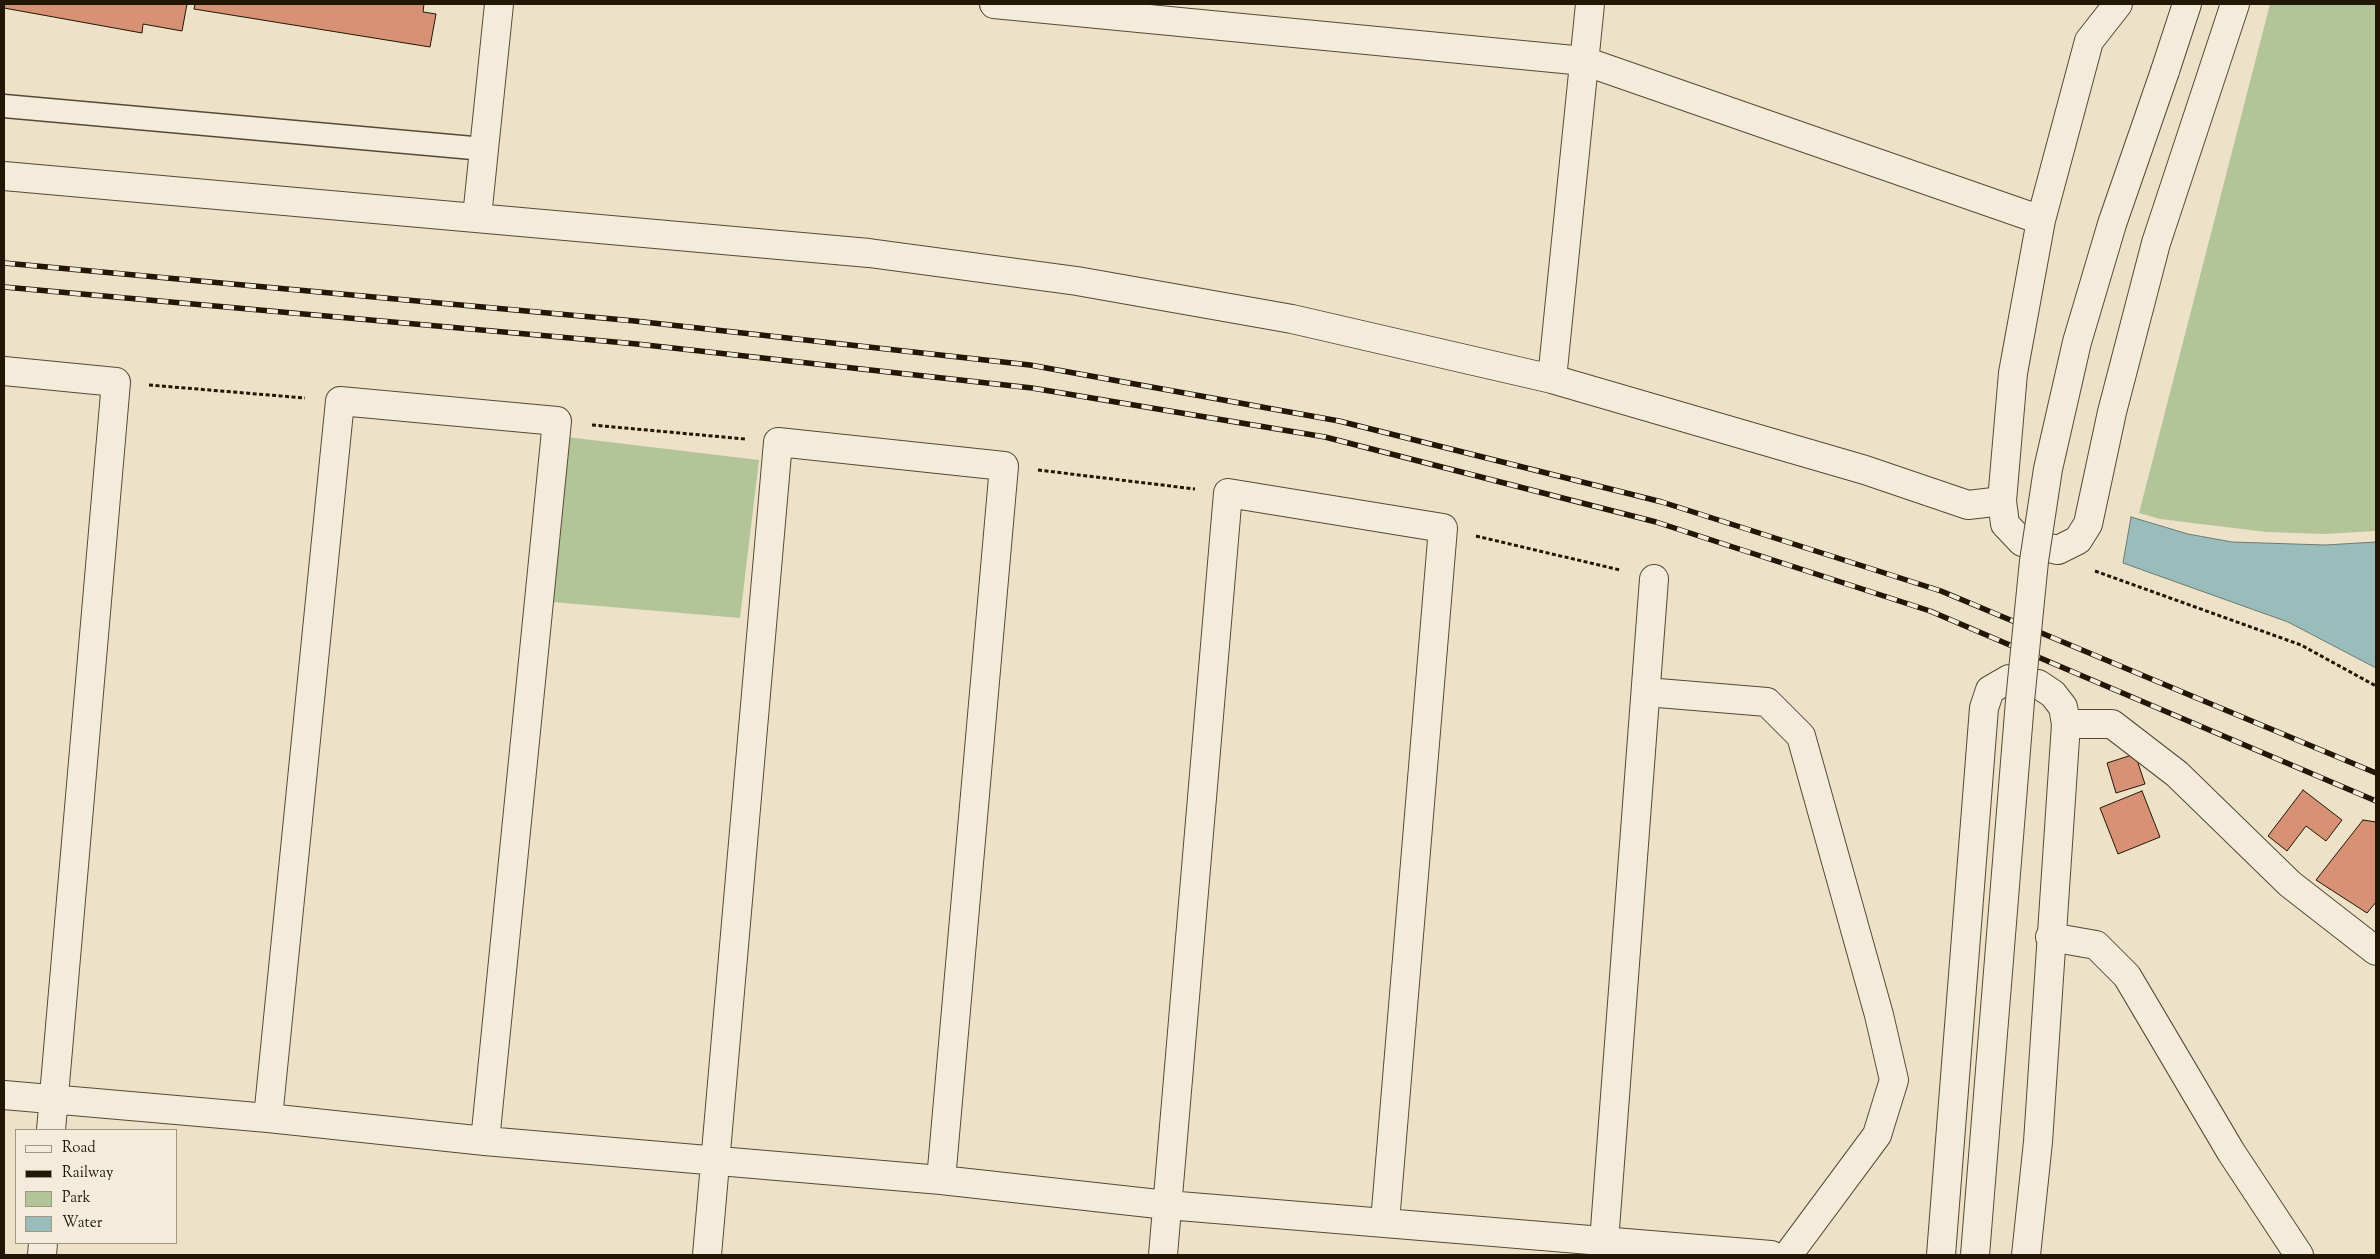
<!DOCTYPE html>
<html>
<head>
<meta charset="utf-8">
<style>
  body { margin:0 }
  #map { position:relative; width:2380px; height:1259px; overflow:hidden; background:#ede2c7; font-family:"Sorts Mill Goudy",serif }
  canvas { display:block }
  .frame { position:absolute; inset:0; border:5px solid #221605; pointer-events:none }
  .legend { position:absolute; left:15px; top:1129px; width:162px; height:115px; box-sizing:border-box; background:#f3ecdb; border:1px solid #9f9685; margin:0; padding:6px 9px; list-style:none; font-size:15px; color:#221605 }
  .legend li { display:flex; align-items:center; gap:10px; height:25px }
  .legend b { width:25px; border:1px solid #9f9685 }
</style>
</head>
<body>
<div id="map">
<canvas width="2380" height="1259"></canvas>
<div class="frame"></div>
<ul class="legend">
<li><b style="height:6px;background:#f3ecdb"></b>Road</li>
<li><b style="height:6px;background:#221605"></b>Railway</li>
<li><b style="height:14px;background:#b3c499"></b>Park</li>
<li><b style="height:14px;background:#9abdbc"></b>Water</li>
</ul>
</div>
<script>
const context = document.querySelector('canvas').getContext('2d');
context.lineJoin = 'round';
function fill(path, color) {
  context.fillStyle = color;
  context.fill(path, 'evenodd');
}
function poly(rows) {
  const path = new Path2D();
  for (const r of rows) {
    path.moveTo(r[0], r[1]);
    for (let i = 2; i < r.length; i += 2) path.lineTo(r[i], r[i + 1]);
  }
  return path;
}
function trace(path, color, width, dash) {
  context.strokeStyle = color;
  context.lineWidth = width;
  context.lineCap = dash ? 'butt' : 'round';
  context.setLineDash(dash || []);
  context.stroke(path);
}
fill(poly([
  [2270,4,2376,4,2376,531,2324,534,2266,532,2160,519,2139,513],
  [567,437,759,460,740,618,552,602]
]), '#b3c499');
const water = poly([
  [2131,517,2188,534,2232,542,2325,545,2376,542,2376,668,2288,622,2123,563,2131,517]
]);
fill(water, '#9abdbc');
trace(water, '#6a7a73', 1);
const building = poly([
  [4,4,187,4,182,31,143,24,142,33,4,8,4,4],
  [195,4,424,4,423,12,436,14,430,47,194,9,195,4],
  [2135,754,2145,784,2116,793,2107,763,2135,754],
  [2303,790,2342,820,2326,841,2306,826,2287,851,2268,836,2303,790],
  [2142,791,2160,837,2118,854,2100,808,2142,791],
  [2363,820,2376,822,2376,902,2367,913,2316,880,2363,820]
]);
fill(building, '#d79275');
trace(building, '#221605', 1);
const service = poly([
  [4,106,484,149]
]);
const minor = poly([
  [994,4,1584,61,2041,220,2013,373,2002,501],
  [4,176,869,253,1077,281,1292,319,1552,379,1865,470,1968,505,2002,501,2005,524,2022,542,2058,550,2078,540,2088,524,2112,412,2156,243,2235,4],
  [477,217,499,4],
  [2041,220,2089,41,2118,4],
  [4,371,116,382,51,1130],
  [1552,379,1590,4],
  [1646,692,1767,702,1801,736,1879,1015,1894,1080,1877,1135,1788,1255],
  [2066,724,2112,724,2177,774,2290,884,2376,951],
  [2050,937,2096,945,2127,976,2231,1152,2299,1255],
  [4,1095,268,1118,485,1141,941,1180,1167,1205,1771,1255],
  [268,1118,340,401,557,421,485,1141],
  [1604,1242,1654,579],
  [42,1255,43,1243],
  [707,1255,778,442,1004,466,941,1180],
  [1163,1255,1228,493,1443,528,1385,1222],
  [1941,1255,1984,708,1990,690,2009,679,2038,684,2053,694,2063,707,2066,724,2038,1142,2026,1255]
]);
const tertiary = poly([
  [2165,71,2187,4]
]);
trace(service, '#554936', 25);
trace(minor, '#554936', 30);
trace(tertiary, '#554936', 30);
trace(poly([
  [149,385,305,398],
  [592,425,745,439],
  [1038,470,1195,489],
  [1476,536,1620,570],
  [2095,571,2301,645,2376,686]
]), '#221605', 3, [4, 2.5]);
trace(service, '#f3ecdb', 22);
trace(minor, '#f3ecdb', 28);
trace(tertiary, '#f3ecdb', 28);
const rail = poly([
  [4,263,635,321,1030,365,1339,421,1662,502,1941,591,2376,773],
  [4,287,637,344,1032,388,1325,437,1656,522,1930,611,2376,801]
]);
trace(rail, '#221605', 5.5);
trace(rail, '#f3ecdb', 4, [11]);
const tertiaryBridge = poly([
  [1975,1255,2020,701,2034,561,2048,469,2077,342,2112,224,2165,71]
]);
trace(tertiaryBridge, '#554936', 30, []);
trace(tertiaryBridge, '#f3ecdb', 28);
</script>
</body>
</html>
